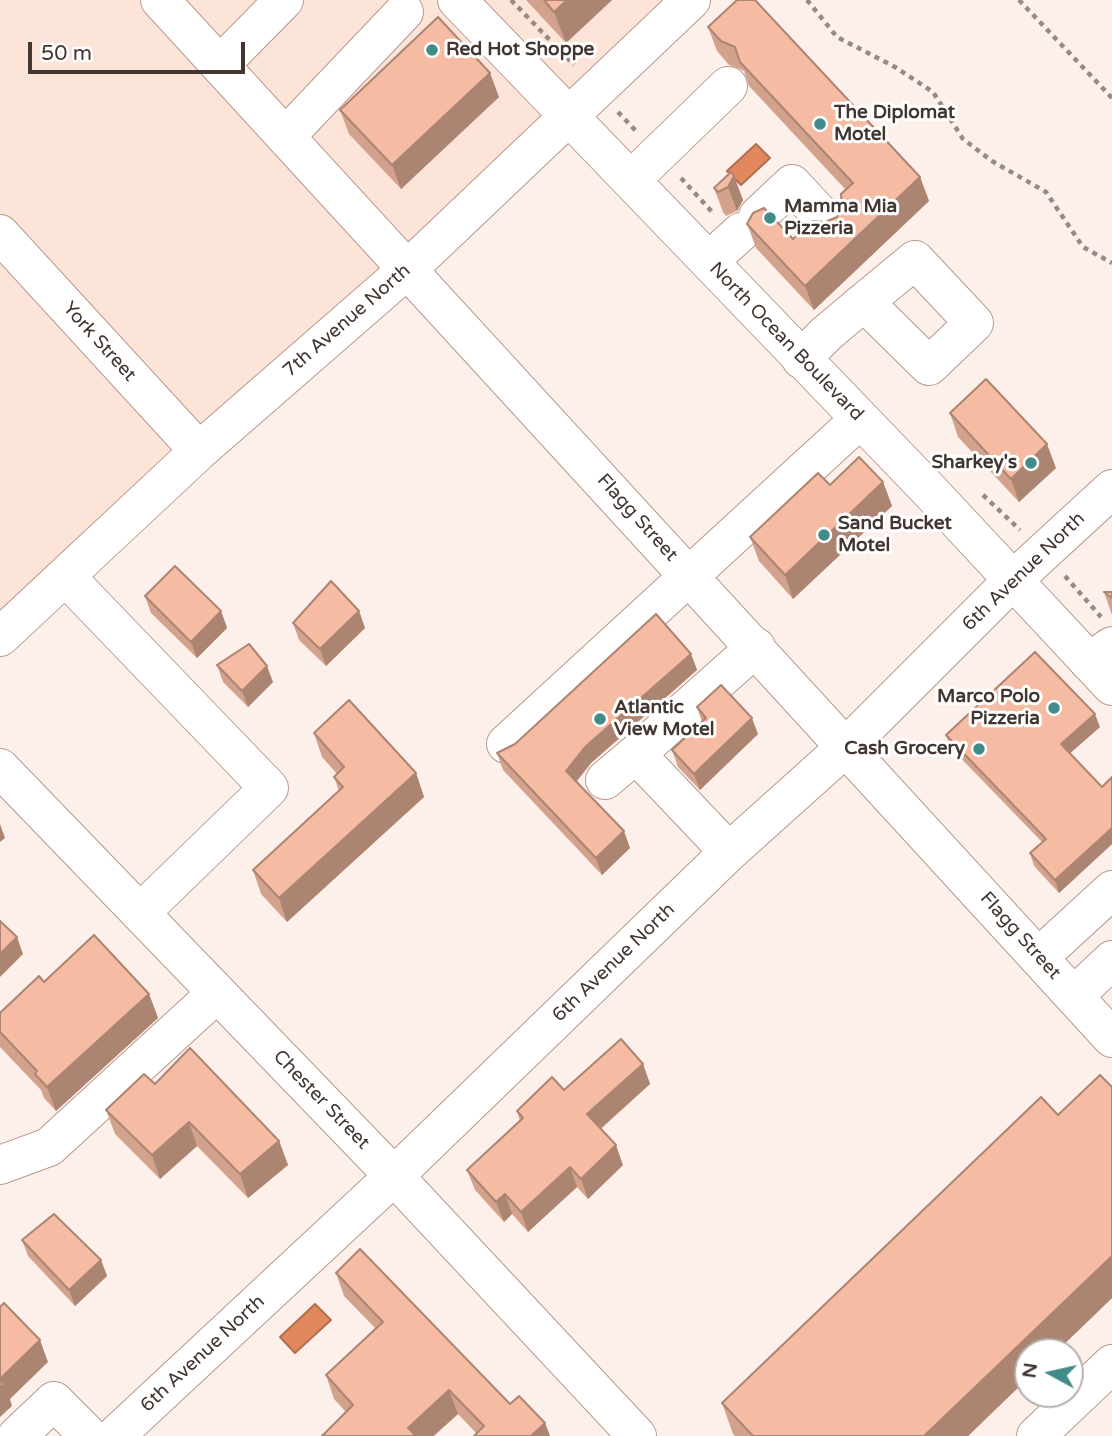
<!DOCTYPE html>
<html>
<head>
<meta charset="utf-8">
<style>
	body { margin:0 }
	#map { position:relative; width:1112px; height:1436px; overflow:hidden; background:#fdf0ea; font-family:"Varela Round",sans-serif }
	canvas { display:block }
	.north { position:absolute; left:1014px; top:1338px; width:70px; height:70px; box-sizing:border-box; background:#fff; border:2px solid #b4afac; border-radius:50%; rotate:278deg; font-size:19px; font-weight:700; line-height:28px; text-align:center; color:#433630 }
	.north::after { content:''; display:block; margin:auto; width:24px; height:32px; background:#438b88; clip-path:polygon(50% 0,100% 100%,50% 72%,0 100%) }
	.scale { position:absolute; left:28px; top:42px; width:217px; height:32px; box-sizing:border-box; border:4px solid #433630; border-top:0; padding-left:9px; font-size:21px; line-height:24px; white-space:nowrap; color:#433630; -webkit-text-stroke:5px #fff; paint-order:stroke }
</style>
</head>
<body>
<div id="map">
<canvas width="1112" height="1436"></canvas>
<div class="north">N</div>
<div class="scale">50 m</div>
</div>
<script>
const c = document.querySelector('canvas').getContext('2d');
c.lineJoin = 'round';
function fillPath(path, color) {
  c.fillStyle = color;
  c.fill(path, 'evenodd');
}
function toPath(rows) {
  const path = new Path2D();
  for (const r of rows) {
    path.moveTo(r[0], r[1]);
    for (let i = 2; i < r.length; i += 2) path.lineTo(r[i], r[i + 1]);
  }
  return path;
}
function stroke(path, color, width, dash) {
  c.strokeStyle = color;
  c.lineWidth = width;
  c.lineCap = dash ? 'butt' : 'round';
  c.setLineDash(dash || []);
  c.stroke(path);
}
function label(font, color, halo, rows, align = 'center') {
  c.font = font + ' "Varela Round",sans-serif';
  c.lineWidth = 6;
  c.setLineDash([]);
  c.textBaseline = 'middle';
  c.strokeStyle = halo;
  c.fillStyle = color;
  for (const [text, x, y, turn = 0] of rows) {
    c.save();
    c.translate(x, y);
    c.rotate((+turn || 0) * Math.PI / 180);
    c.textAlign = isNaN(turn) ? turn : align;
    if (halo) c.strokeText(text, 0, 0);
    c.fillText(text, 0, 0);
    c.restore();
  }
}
const built = toPath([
	[0,0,681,0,0,637]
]);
const water = toPath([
	[756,144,770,158,741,185,727,171,756,144],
	[315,1304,331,1320,295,1353,280,1337,315,1304]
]);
const path = toPath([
	[511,0,574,65],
	[807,0,837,37,895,67,933,92,963,139,992,161,1046,192,1083,247,1112,263],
	[1019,0,1112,98],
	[618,112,636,131],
	[681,178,713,213],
	[983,495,1020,530],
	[1065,576,1101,617]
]);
const minor = toPath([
	[160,0,1112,1038],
	[220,65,284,0],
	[286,136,404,12],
	[631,180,728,86],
	[758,216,792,184,830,225],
	[0,234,199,451],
	[709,261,741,232],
	[801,359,827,333,864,302,915,260,974,323,929,366,864,302],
	[65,576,269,788,140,913],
	[0,637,199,451,409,268,691,0],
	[1089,662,1112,646],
	[506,744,859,420],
	[0,768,394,1176,637,1436],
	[605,780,636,754],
	[729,852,636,754,756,647],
	[1039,957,1112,890],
	[1074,996,1112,960],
	[0,1165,49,1147,217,993],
	[17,1436,54,1401,89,1436],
	[115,1436,394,1176,729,852,847,746,1012,581,1112,489],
	[1036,1436,1112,1364]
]);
const major = toPath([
	[457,0,927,488,1112,686]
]);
const wall = toPath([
	[526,0,612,0,566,43],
	[708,27,920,177,929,201,814,310,756,248,747,224,793,239,837,217,842,207,846,190,749,86,744,71,729,65,717,51],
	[499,97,401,189,349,134,340,110],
	[734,176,743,200,737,211,726,216,723,212,714,188],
	[950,413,1056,468,1019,502,958,437],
	[883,482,892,506,793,599,759,561,750,537,830,485],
	[1104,592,1112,592,1112,615],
	[145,596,221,611,227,628,197,658,151,613],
	[359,611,365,628,326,666,299,640,293,623],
	[691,654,697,670,591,763,577,781,630,848,602,875,503,770,497,753],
	[217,665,273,682,248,707,223,682],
	[697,707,758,734,700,790,678,767,672,750,702,722],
	[1100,727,1069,753,1102,787,1112,777,1112,844,1059,893,1034,866,1030,853,1042,842,950,747,946,735],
	[314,733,416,773,424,797,287,922,261,894,253,870,339,791,334,777,337,774,322,757],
	[44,982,149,994,158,1018,56,1111,44,1098,41,1090,0,1047,0,1013],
	[643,1064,650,1084,601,1129,623,1165,588,1199,577,1187,528,1232,512,1214,504,1222,475,1190,467,1170,520,1121,517,1111,564,1090],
	[155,1084,279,1141,288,1165,248,1198,197,1146,160,1179,115,1134,106,1110],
	[1112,1087,1112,1298,1056,1352,1028,1352,1028,1378,968,1436,735,1436,733,1434,722,1403,1058,1115],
	[22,1240,101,1260,107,1276,75,1306,28,1256],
	[336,1273,510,1404,545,1423,550,1436,474,1436,476,1433,458,1414,434,1436,322,1436,346,1412,334,1399,326,1375,375,1328,344,1296]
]);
const shadedWall = toPath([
	[567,0,612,0,566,43,554,12],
	[490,73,499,97,401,189,392,165],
	[734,176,743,200,737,211,728,187],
	[920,177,929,201,814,310,805,286],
	[1047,444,1056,468,1019,502,1011,479],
	[883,482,892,506,793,599,785,575],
	[221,611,227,628,197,658,191,642],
	[359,611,365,628,326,666,320,649],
	[691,654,697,670,591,763,572,787,566,771,585,747],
	[267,666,273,682,248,707,242,691],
	[1095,714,1100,727,1066,757,1061,744],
	[752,718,758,734,700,790,694,774],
	[416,773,424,797,287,922,279,898],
	[0,824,5,838,0,842],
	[1112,828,1112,844,1059,893,1055,880],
	[624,831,630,848,602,875,596,858],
	[17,937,23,954,0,977,0,954],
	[149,994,158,1018,56,1111,47,1087],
	[643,1064,650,1084,594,1134,587,1114],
	[189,1122,197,1146,160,1179,152,1155],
	[279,1141,288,1165,248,1198,240,1174],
	[616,1145,623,1165,588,1199,581,1179],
	[570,1167,577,1187,528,1232,521,1212],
	[505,1194,512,1214,504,1222,496,1202],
	[1112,1256,1112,1298,1056,1352,1028,1352,1028,1378,968,1436,924,1436],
	[101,1260,107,1276,75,1306,69,1290],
	[40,1340,48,1362,10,1399,12,1406,0,1417,0,1379],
	[449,1390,458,1414,433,1436,411,1436,408,1428],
	[545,1423,550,1436,531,1436]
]);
const building = toPath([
	[544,0,567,0,554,12,544,0],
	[737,0,755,0,920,177,805,286,747,224,753,213,764,208,793,239,813,221,825,222,837,217,842,207,841,194,853,183,740,62,735,47,721,41,708,27,737,0],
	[438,17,490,73,392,165,340,110,438,17],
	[731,172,734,176,728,187,718,192,714,188,731,172],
	[986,379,1047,444,1011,479,950,413,986,379],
	[859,457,883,482,785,575,750,537,818,473,830,485,859,457],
	[175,566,221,611,191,642,145,596,175,566],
	[331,581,359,611,320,649,293,623,331,581],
	[1104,592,1112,592,1112,598,1104,592],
	[656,614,691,654,585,747,566,771,624,831,596,858,497,753,515,744,656,614],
	[249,644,267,666,242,691,217,665,249,644],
	[1035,652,1095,714,1061,744,1102,787,1112,777,1112,828,1055,880,1030,853,1046,839,946,735,1035,652],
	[721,685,752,718,694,774,672,750,706,718,697,707,721,685],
	[349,700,416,773,279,898,253,870,343,787,334,777,344,767,314,733,349,700],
	[0,921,17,937,0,954,0,921],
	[94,935,149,994,47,1087,35,1074,37,1071,0,1032,0,1013,39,976,44,982,94,935],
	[621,1039,643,1064,587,1114,616,1145,581,1179,570,1167,521,1212,505,1194,496,1202,467,1170,523,1118,517,1111,552,1077,564,1090,621,1039],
	[190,1048,279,1141,240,1174,189,1122,152,1155,106,1110,144,1074,155,1084,190,1048],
	[1100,1075,1112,1087,1112,1256,924,1436,753,1436,722,1403,1041,1097,1058,1115,1100,1075],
	[54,1214,101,1260,69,1290,22,1240,54,1214],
	[360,1249,510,1404,519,1396,545,1423,531,1436,474,1436,484,1426,449,1390,408,1428,416,1436,322,1436,353,1405,326,1375,383,1322,336,1273,360,1249],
	[4,1303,40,1340,0,1379,0,1307,4,1303],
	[0,1380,4,1384,0,1388,0,1380]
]);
const markers = [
	[432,50,7,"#438b88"],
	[820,124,7,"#438b88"],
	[770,218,7,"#438b88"],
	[1031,463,7,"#438b88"],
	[824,535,7,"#438b88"],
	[1054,708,7,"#438b88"],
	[600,719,7,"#438b88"],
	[979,749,7,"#438b88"]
];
const poiNames = [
	["Red Hot Shoppe",446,50],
	["The Diplomat",834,113],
	["Motel",834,135],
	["Mamma Mia",784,207],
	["Pizzeria",784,229],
	["Sharkey's",1017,463,"right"],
	["Sand Bucket",838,524],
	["Motel",838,546],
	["Marco Polo",1040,697,"right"],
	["Pizzeria",1040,719,"right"],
	["Atlantic",614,708],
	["View Motel",614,730],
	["Cash Grocery",965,749,"right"]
];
const streetNames = [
	["7th Avenue North",347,321,-41],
	["York Street",99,342,48],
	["North Ocean Boulevard",786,342,46],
	["Flagg Street",637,518,48],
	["6th Avenue North",1024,572,-44],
	["Flagg Street",1020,936,48],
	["6th Avenue North",614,963,-44],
	["Chester Street",321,1100,46],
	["6th Avenue North",203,1354,-43]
];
fillPath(built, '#fce4d9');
fillPath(water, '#e2885e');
stroke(water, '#b26f50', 2);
stroke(minor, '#b8998c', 40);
stroke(major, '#b8998c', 40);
stroke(path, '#978a84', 4.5, [5, 5]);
stroke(minor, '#fff', 38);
stroke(major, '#fff', 38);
fillPath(wall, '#d3a28c');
fillPath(shadedWall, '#ac8472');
fillPath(building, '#f5bca3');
stroke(building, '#ac8472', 2);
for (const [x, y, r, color] of markers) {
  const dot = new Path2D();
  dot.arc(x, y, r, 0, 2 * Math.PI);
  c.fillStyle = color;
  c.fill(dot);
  stroke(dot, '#fff', 2.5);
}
label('bold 19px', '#433630', '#fff', poiNames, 'left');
label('19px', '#433630', '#fff', streetNames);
</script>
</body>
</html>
